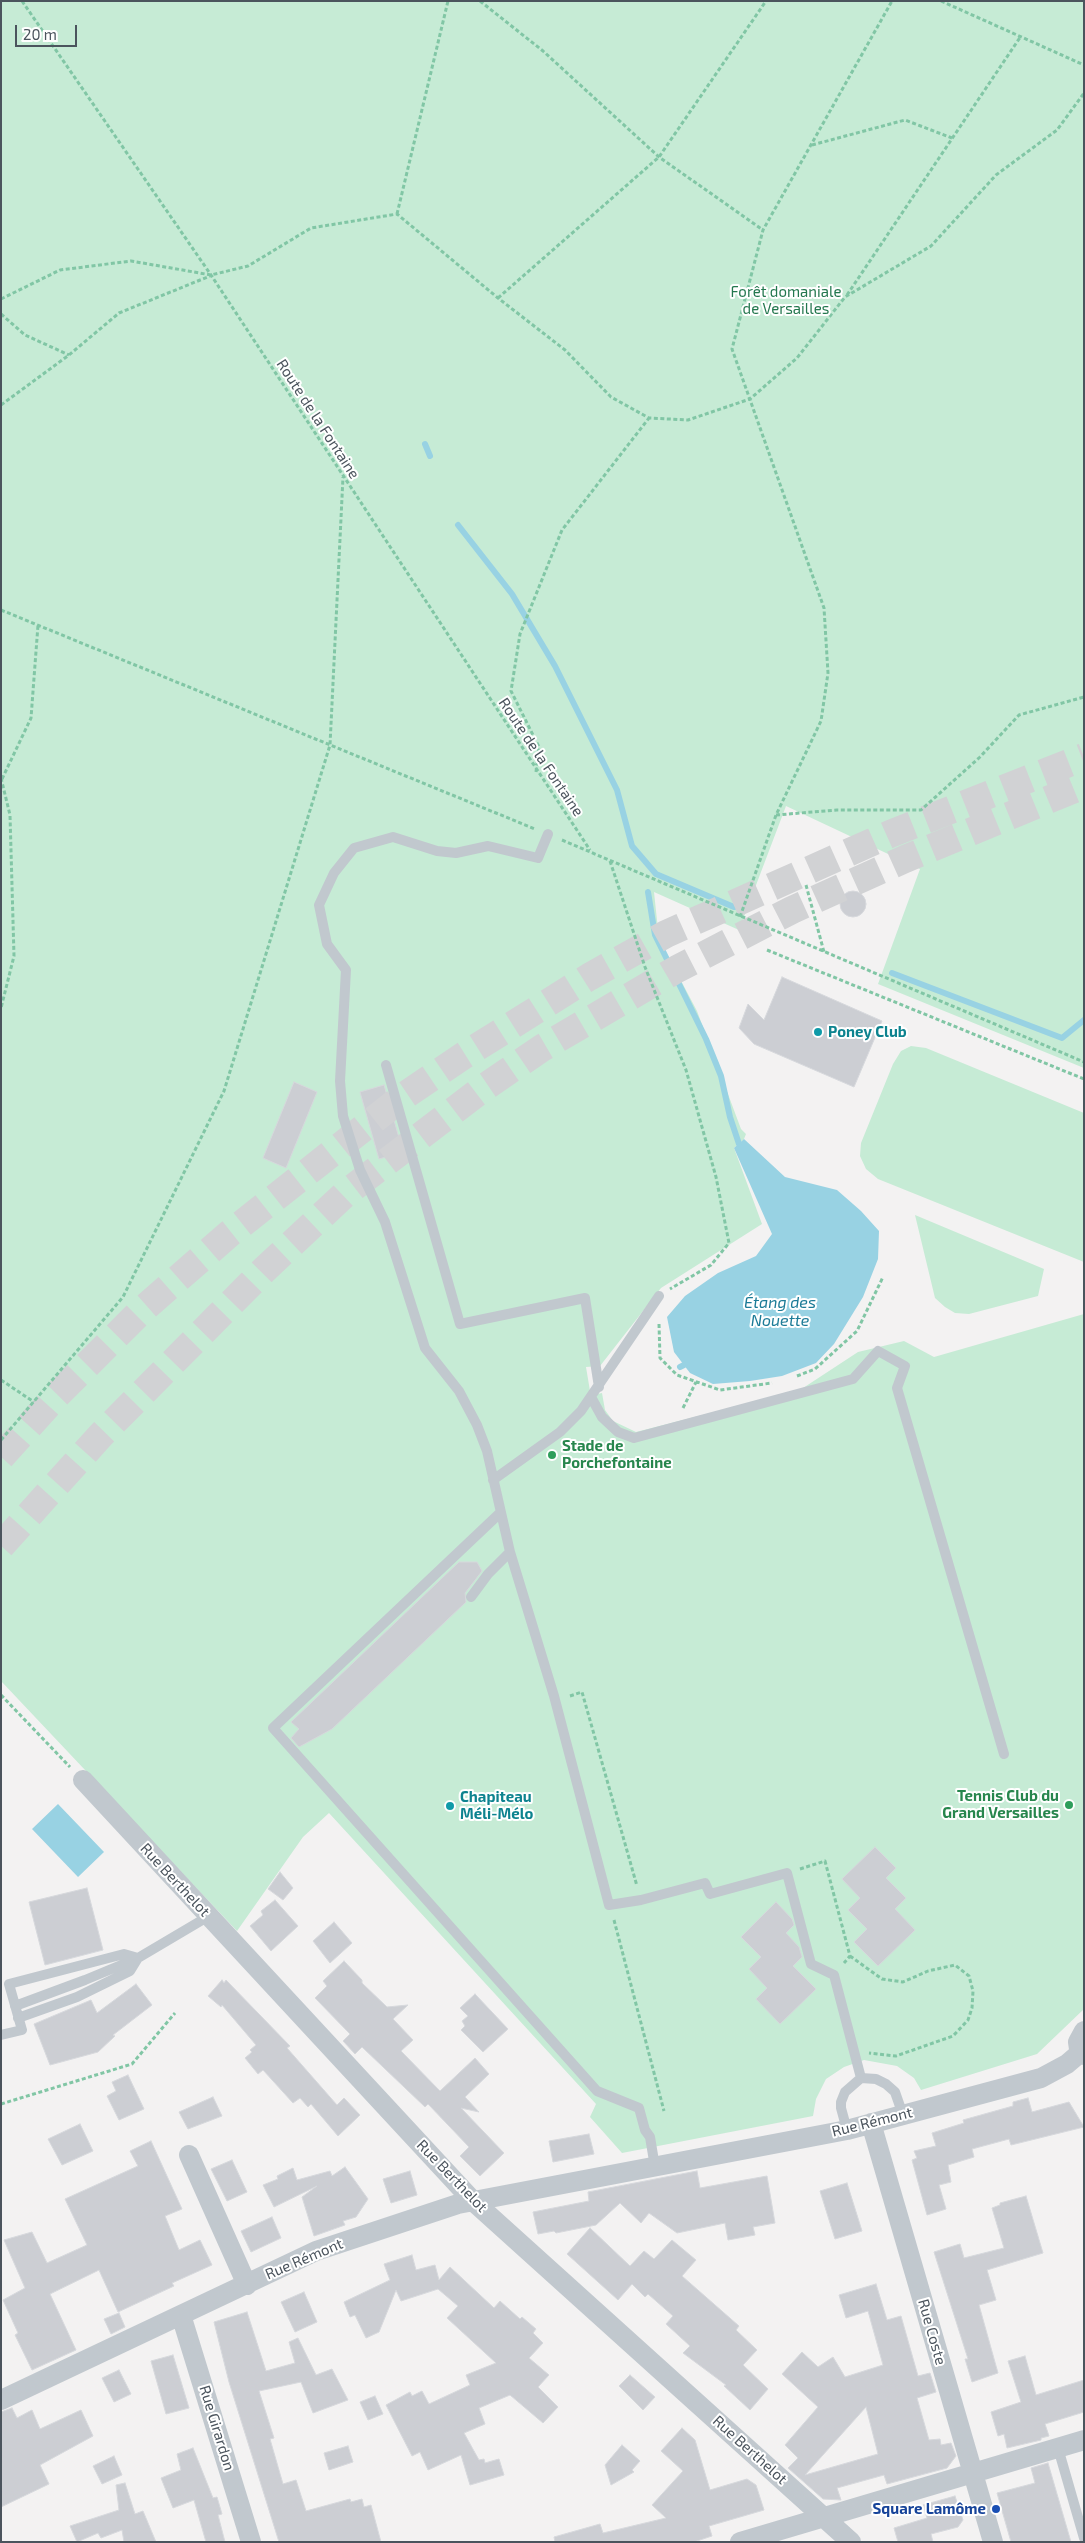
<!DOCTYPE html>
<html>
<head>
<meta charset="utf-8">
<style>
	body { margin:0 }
	#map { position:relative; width:1085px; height:2543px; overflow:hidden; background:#f3f2f2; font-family:"Exo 2",sans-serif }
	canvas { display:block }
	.frame { position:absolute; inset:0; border:2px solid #4b545d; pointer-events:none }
	.scale { position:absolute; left:15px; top:25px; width:62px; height:22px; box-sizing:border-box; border:2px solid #4b545d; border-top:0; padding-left:6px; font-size:15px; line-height:18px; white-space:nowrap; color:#4b545d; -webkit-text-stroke:4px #fff; paint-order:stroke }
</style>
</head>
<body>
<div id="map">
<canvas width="1085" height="2543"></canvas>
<div class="frame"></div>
<div class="scale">20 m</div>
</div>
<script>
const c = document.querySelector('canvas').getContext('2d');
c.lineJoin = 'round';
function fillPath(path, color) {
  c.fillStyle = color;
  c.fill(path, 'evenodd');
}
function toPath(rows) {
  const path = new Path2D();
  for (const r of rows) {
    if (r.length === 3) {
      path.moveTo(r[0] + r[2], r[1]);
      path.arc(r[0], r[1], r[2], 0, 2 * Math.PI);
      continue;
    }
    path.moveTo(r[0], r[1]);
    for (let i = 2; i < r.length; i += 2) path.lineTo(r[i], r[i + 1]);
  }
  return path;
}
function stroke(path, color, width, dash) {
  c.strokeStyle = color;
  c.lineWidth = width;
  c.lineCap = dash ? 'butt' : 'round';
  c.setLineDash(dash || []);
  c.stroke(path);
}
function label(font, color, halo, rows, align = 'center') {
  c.font = font + ' "Exo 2",sans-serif';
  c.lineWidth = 4;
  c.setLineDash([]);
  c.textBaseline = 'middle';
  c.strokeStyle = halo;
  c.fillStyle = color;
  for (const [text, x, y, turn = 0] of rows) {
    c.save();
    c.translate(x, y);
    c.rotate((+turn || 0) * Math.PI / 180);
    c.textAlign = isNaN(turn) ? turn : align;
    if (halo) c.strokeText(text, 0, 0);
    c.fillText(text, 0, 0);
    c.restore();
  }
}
const green = toPath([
	[1,1,1084,1,1084,1068,878,984,920,869,786,806,739,930,654,892,659,939,697,1011,741,1129,746,1134,744,1139,734,1148,762,1224,661,1288,600,1366,586,1367,590,1391,588,1396,602,1393,605,1410,613,1421,636,1432,800,1390,858,1352,904,1341,934,1357,1084,1314,1084,2009,1037,2054,921,2090,914,2078,897,2066,864,2060,844,2067,826,2079,816,2099,813,2116,622,2153,590,2117,596,2104,329,1813,303,1837,237,1931,1,1681],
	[911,1046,926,1048,1084,1113,1084,1262,878,1179,866,1169,860,1156,861,1143,893,1064,901,1051],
	[915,1215,1044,1269,1038,1296,969,1314,955,1313,945,1307,935,1298]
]);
const water = toPath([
	[744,1139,785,1177,837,1190,861,1211,879,1231,878,1259,863,1297,834,1344,816,1363,782,1376,750,1381,713,1384,690,1373,674,1352,667,1317,685,1296,718,1273,756,1256,772,1234,734,1148],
	[58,1804,104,1852,78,1877,32,1829]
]);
const stream = toPath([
	[425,444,430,456],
	[458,525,512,594,555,666,617,790,632,846,656,874,734,907],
	[648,892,655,935,706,1039,721,1076,730,1117,739,1144],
	[892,973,1062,1038,1084,1020],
	[680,1367,684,1365]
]);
const building = toPath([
	[853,904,13],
	[782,977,882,1021,854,1087,754,1044,739,1028,748,1004,764,1020,782,977],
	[294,1082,317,1092,286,1168,263,1158,294,1082],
	[384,1085,403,1152,379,1159,360,1092,384,1085],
	[459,1562,477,1562,482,1571,465,1593,466,1602,332,1729,299,1747,291,1738,299,1729,291,1722,459,1562],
	[875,1847,896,1868,886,1878,906,1898,895,1909,915,1930,878,1966,854,1942,867,1929,848,1910,860,1898,842,1879,875,1847],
	[280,1872,293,1888,283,1900,268,1889,280,1872],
	[87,1888,103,1950,45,1965,29,1902,87,1888],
	[275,1900,298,1926,271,1951,250,1926,263,1915,261,1911,275,1900],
	[776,1902,792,1919,794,1925,786,1933,799,1947,802,1957,793,1966,816,1989,780,2024,756,1999,767,1988,749,1969,761,1957,741,1937,776,1902],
	[334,1922,352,1943,330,1963,313,1941,334,1922],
	[344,1961,362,1980,362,1983,387,2007,408,2005,393,2019,413,2040,401,2051,440,2091,475,2058,489,2074,465,2097,479,2112,461,2108,504,2153,480,2176,460,2156,469,2147,428,2104,425,2107,362,2047,355,2054,343,2041,350,2034,315,1998,327,1986,323,1981,344,1961],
	[222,1980,224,1983,226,1980,290,2046,287,2048,337,2105,344,2098,360,2115,338,2136,311,2104,308,2107,300,2098,293,2103,263,2070,258,2074,245,2058,252,2052,250,2050,256,2045,222,2005,221,2007,208,1996,222,1980],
	[136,1984,152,2005,113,2035,115,2036,98,2052,50,2065,34,2024,91,2000,97,2013,136,1984],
	[475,1994,508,2029,483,2052,461,2030,465,2026,462,2021,468,2016,460,2008,475,1994],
	[128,2075,144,2109,119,2120,107,2096,116,2091,112,2082,128,2075],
	[213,2097,222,2116,188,2129,179,2112,213,2097],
	[1028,2098,1032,2112,1069,2102,1084,2127,1011,2145,1009,2139,972,2149,974,2157,948,2165,951,2182,939,2185,946,2209,927,2215,912,2160,917,2158,914,2151,936,2146,932,2133,964,2123,963,2120,1013,2106,1013,2102,1028,2098],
	[80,2124,93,2151,62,2165,48,2139,80,2124],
	[589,2134,594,2154,553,2162,549,2141,589,2134],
	[151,2141,182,2209,165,2216,179,2250,200,2240,212,2265,172,2283,174,2286,118,2312,99,2270,50,2294,76,2350,32,2370,15,2335,18,2333,3,2300,25,2288,4,2240,32,2232,47,2263,87,2245,65,2199,138,2166,130,2151,151,2141],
	[232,2160,247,2192,227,2201,211,2169,232,2160],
	[345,2167,368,2199,356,2217,343,2221,345,2225,314,2236,302,2197,317,2186,274,2207,263,2185,278,2179,277,2176,293,2168,297,2180,330,2171,332,2176,345,2167],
	[410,2171,417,2195,391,2203,383,2179,410,2171],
	[697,2171,700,2188,767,2176,775,2223,753,2227,755,2235,728,2240,725,2223,677,2233,649,2213,641,2223,620,2203,596,2225,556,2233,554,2231,538,2234,533,2212,589,2201,588,2192,697,2171],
	[847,2183,862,2231,835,2239,820,2191,847,2183],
	[1026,2196,1043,2253,987,2270,996,2300,979,2305,998,2373,972,2382,965,2359,968,2359,934,2252,960,2244,964,2258,1004,2248,992,2208,1000,2205,1000,2203,1026,2196],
	[272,2217,281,2238,251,2252,241,2231,272,2217],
	[590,2228,630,2266,644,2251,654,2259,672,2240,696,2260,682,2276,739,2326,736,2330,757,2350,743,2365,768,2389,750,2410,724,2386,726,2385,683,2353,690,2346,666,2324,673,2316,648,2294,645,2297,632,2284,618,2300,567,2254,590,2228],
	[412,2255,416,2270,435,2265,439,2280,450,2267,494,2308,500,2301,520,2319,522,2317,536,2329,533,2333,543,2343,529,2358,549,2375,538,2387,558,2407,543,2423,510,2395,479,2408,485,2424,464,2433,479,2460,484,2459,485,2463,499,2459,504,2475,470,2485,461,2455,428,2470,420,2452,412,2456,386,2405,410,2392,412,2396,422,2391,429,2404,470,2385,466,2375,496,2363,447,2318,458,2306,438,2289,401,2301,396,2290,379,2332,366,2338,355,2315,350,2317,344,2302,390,2280,384,2264,412,2255],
	[876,2284,887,2320,901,2316,918,2376,930,2373,936,2392,917,2398,929,2440,940,2439,941,2445,951,2443,956,2456,947,2468,887,2484,884,2475,837,2488,841,2500,823,2499,788,2468,798,2458,785,2445,818,2407,782,2374,802,2352,818,2367,833,2357,845,2377,883,2365,868,2311,846,2318,839,2295,876,2284],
	[866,2407,878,2454,805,2475,866,2407],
	[304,2292,317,2322,295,2332,281,2302,304,2292],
	[247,2312,266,2371,295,2363,289,2342,298,2338,316,2375,332,2369,348,2400,313,2413,301,2382,259,2391,274,2438,270,2439,283,2484,296,2480,306,2511,350,2499,351,2502,362,2499,364,2507,371,2505,381,2542,279,2542,229,2382,214,2322,247,2312],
	[119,2313,125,2327,111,2334,104,2319,119,2313],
	[173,2355,189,2408,166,2414,151,2361,173,2355],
	[1025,2356,1036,2395,1084,2380,1084,2412,1045,2424,1049,2436,1041,2438,1041,2440,1007,2448,1004,2434,998,2436,991,2412,1021,2402,1008,2361,1025,2356],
	[119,2370,131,2394,114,2402,102,2378,119,2370],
	[630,2375,655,2397,643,2410,619,2386,630,2375],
	[375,2396,383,2414,368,2420,360,2402,375,2396],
	[12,2408,17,2418,32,2410,40,2429,81,2410,93,2436,40,2465,49,2484,1,2507,1,2412,12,2408],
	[682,2428,695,2440,710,2490,747,2479,756,2485,764,2510,709,2526,712,2536,694,2542,555,2542,554,2537,600,2524,603,2533,666,2518,652,2505,683,2471,661,2451,682,2428],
	[622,2445,640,2461,632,2470,634,2472,611,2485,605,2465,622,2445],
	[348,2446,353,2462,329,2470,324,2453,348,2446],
	[193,2448,213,2498,217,2497,222,2514,218,2515,225,2542,206,2542,194,2500,173,2508,161,2478,181,2470,177,2454,193,2448],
	[114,2456,122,2475,102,2484,93,2466,114,2456],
	[1048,2463,1071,2542,1011,2542,997,2493,1035,2483,1031,2468,1048,2463],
	[125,2483,135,2514,143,2511,156,2542,124,2542,122,2530,101,2538,98,2533,77,2542,70,2526,119,2510,116,2485,125,2483],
	[955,2496,963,2520,958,2527,931,2534,933,2542,898,2542,894,2528,927,2518,923,2505,955,2496]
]);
const motorwayTunnel = toPath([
	[1,1457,56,1396,141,1311,229,1234,404,1096,463,1056,589,977,666,934,890,834,1084,757],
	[1,1546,101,1435,264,1270,346,1193,482,1089,542,1048,677,969,792,910,905,859,1084,785]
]);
const path = toPath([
	[22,1,211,275,590,850],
	[480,1,543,51,659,157,763,230],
	[941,1,1084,65],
	[812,145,905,120,952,138],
	[397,214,448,1],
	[847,295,1021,36],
	[498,298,659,157,766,1],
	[1,299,60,270,131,261,211,275,248,266,311,228,397,214,498,298,565,350,611,397,649,418,688,420,750,399,797,358,845,297,931,246,996,175,1057,130,1084,93],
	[1,314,25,335,69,355],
	[1,405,69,355,119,313,210,276],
	[1,610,535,829],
	[536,772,539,747,511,691,520,634,562,530,649,418],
	[1,778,10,815,14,956,1,1008],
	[2,779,31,718,38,625],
	[776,815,837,810,921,810,980,757,1019,715,1084,697],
	[562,840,1084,1062],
	[610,861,645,967,686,1070,716,1177,729,1243,711,1265,670,1289],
	[806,885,824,952],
	[740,917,776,815,821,721,828,673,824,608,732,349,763,230,892,1],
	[767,950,1084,1079],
	[659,1324,660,1358,677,1375,720,1390,772,1383],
	[797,1376,815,1369,857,1331,883,1277],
	[1,1380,34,1402],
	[683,1408,696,1382],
	[1,1440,123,1297,224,1091,330,745,343,477],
	[1,1695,70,1767],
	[570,1696,582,1692,637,1886],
	[800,1869,825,1861,850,1956,844,1963],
	[614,1920,664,2111],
	[850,1956,882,1979,903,1982,928,1971,955,1965,969,1976,973,1991,972,2008,968,2020,953,2036,896,2056,869,2053],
	[1,2104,132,2064,175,2013]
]);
const service = toPath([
	[386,1065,460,1324,585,1298,599,1387],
	[591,1397,602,1417,618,1432,634,1438,853,1379,878,1351,905,1366,897,1388,1004,1754],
	[493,1480,560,1432,581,1411,659,1296],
	[500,1513,273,1728,597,2091,639,2108,645,2130,650,2137,655,2167],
	[510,1552,487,1451,477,1425,459,1391,425,1348,385,1222,360,1170,343,1116,340,1081,346,970,327,944,319,905,334,873,354,848,393,837,437,851,456,853,488,846,538,858,548,834],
	[471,1597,488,1574,510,1552,554,1696,609,1905,641,1900,705,1883,710,1894,787,1873,811,1964,834,1975,861,2078],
	[15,2006,85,1980,138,1958],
	[18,2018,77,1997,130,1971,138,1958,209,1916],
	[1,2035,22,2030,9,1984,124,1954,138,1958],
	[847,2130,841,2108,841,2102,845,2092,861,2078,876,2079,886,2084,895,2092,903,2115],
	[1058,2448,1084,2538]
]);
const minor = toPath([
	[83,1780,473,2201,851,2542],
	[1084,2031,1078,2042,1079,2049,1084,2055],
	[871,2123,993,2542],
	[189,2155,247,2285],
	[181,2315,251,2542],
	[1,2400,316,2251,458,2204,847,2130,1041,2078,1067,2064,1081,2052],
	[740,2542,1084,2440]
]);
const markers = [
	[818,1032,5,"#0f9aa8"],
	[552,1455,5,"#2e9e5b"],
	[1069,1805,5,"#2e9e5b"],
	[450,1806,5,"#0f9aa8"],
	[996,2509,5,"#1a4fb4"]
];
const parkNames = [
	["Forêt domaniale",786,292],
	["de Versailles",786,309]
];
const streetNames = [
	["Route de la Fontaine",318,419,57],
	["Route de la Fontaine",541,757,56],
	["Rue Berthelot",175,1880,47],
	["Rue Rémont",872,2122,-14],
	["Rue Berthelot",452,2176,46],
	["Rue Rémont",304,2259,-23],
	["Rue Coste",932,2332,74],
	["Rue Girardon",217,2428,73],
	["Rue Berthelot",750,2450,42]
];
const cultureNames = [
	["Poney Club",828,1032],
	["Chapiteau",460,1797],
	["Méli-Mélo",460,1814]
];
const leisureNames = [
	["Stade de",562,1446],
	["Porchefontaine",562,1463],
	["Tennis Club du",1059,1796,"right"],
	["Grand Versailles",1059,1813,"right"]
];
const transitNames = [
	["Square Lamôme",986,2509]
];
const waterNames = [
	["Étang des",780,1303],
	["Nouette",780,1321]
];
fillPath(green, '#c6ebd5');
fillPath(water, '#98d2e3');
stroke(stream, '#98d2e3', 6);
fillPath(building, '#ccced3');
stroke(building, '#d6d8dc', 1);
stroke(motorwayTunnel, '#d1d2d4', 28, [28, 14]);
stroke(path, '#81c6a5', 3, [4, 2.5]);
stroke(service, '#c1c8ce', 10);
stroke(minor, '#c1c8ce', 20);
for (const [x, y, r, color] of markers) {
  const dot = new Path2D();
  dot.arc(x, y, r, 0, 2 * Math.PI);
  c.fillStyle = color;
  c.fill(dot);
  stroke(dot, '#fff', 2);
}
label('15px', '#23774e', '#fff', parkNames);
label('15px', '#4b545d', '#fff', streetNames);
label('bold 15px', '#0d838f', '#fff', cultureNames, 'left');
label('bold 15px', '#27864d', '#fff', leisureNames, 'left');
label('bold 15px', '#164399', '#fff', transitNames, 'right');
label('italic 16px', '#1c7b97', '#fff', waterNames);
</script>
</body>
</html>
